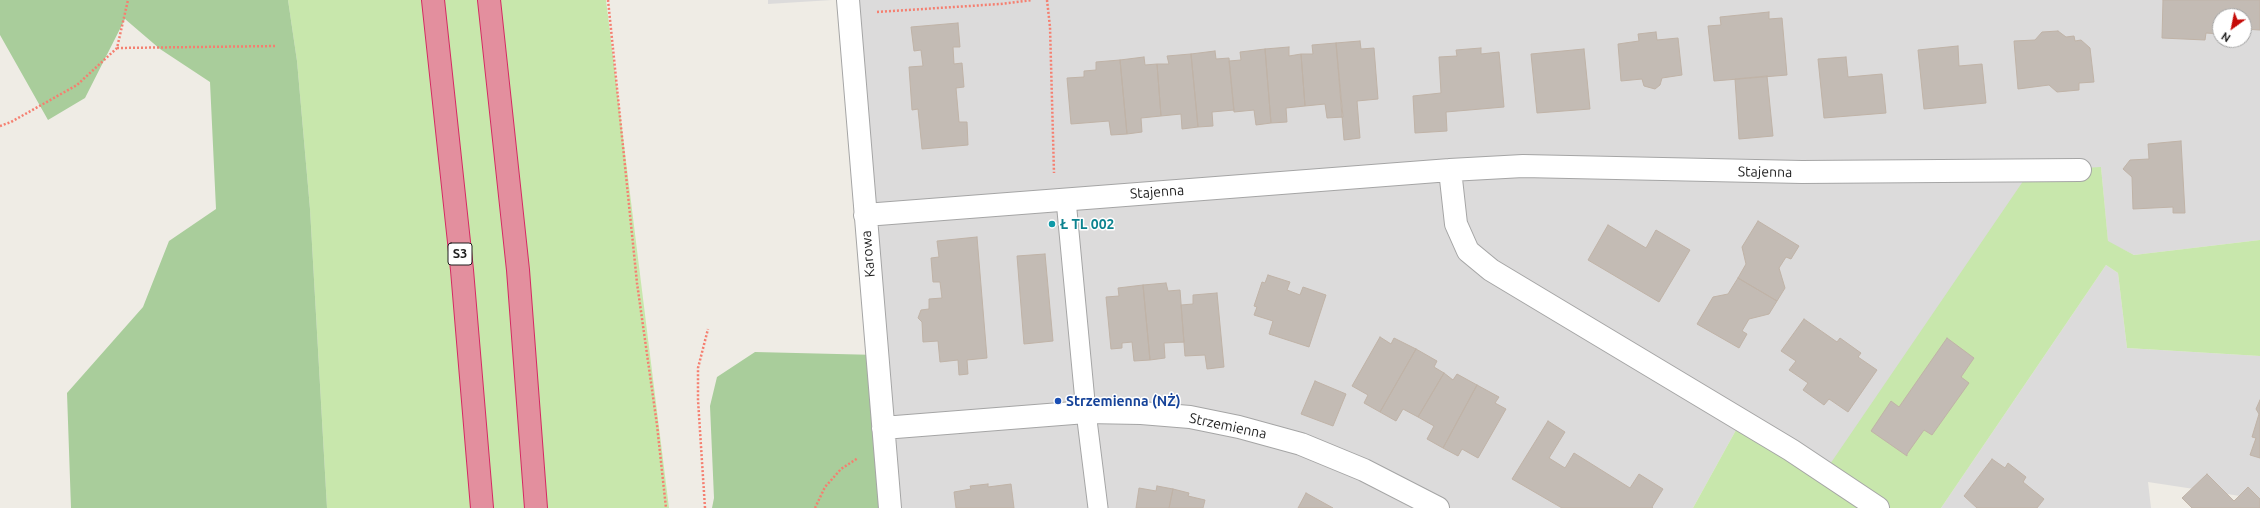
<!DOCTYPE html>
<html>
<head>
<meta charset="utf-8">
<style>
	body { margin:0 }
	#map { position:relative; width:2260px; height:508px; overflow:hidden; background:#efece5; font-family:Ubuntu,sans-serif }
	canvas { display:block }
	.north { position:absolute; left:2212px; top:8px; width:40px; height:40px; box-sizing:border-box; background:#fff; border:1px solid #a5a5a5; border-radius:50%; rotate:213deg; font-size:11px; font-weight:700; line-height:16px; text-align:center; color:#1e1e1e }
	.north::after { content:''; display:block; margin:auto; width:14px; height:18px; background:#c50a07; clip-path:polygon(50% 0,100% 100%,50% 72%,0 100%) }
</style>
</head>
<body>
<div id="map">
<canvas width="2260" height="508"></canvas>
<div class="north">N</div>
</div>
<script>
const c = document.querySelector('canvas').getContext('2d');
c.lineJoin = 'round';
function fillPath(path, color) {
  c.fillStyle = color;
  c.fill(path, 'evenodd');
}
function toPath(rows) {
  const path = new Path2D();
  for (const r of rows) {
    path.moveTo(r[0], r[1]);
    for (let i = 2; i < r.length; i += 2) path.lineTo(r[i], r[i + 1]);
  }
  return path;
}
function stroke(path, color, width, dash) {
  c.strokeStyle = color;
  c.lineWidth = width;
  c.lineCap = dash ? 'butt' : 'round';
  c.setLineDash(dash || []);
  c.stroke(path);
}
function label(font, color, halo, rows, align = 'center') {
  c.font = font + ' Ubuntu,sans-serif';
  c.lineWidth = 3;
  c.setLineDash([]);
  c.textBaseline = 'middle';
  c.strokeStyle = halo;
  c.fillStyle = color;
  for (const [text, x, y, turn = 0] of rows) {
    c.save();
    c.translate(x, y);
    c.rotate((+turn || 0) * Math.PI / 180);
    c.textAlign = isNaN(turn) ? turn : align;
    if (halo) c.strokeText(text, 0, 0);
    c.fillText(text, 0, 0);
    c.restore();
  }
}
const residential = toPath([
	[768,0,832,0,768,4],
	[843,0,2260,0,2260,240,2134,255,2108,242,2101,167,1826,470,1741,421,1693,508,899,508],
	[2220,16,2244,16,2244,40,2220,40],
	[2106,265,2118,273,2127,348,2260,356,2260,499,2148,482,2151,508,1941,508]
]);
const grass = toPath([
	[288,0,606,0,669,508,327,508,310,209,297,61],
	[2101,167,2108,241,2134,255,2260,240,2260,356,2127,348,2118,273,2106,265,1941,508,1693,508,1741,421,1826,470,2030,171]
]);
const forest = toPath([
	[0,0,288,0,297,61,310,209,327,508,71,508,67,393,143,307,169,241,216,209,210,82,160,49,125,19,85,98,48,120,0,35],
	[755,352,878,355,899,508,712,508,714,498,710,406,717,377]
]);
const building = toPath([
	[2163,0,2260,0,2260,30,2244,29,2244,16,2220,16,2220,34,2206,33,2205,40,2162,38,2163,0],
	[1769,12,1769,19,1782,18,1787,75,1714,81,1708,26,1721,25,1720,17,1769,12],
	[958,23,960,47,953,47,954,64,962,63,964,87,956,88,959,122,967,122,968,145,922,149,918,109,912,110,909,67,923,66,921,50,914,51,911,27,958,23],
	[2058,31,2066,37,2074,36,2075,41,2081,40,2090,48,2094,82,2079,83,2079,90,2057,92,2049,85,2018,89,2014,41,2035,40,2042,32,2058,31],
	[1656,32,1657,40,1678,38,1682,75,1662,78,1660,85,1655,89,1644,86,1642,79,1621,81,1618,44,1639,41,1638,34,1656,32],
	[1360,41,1361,49,1374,48,1378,99,1357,101,1360,138,1344,140,1336,43,1360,41],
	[1336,43,1343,117,1327,118,1325,104,1305,106,1301,54,1313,54,1312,45,1336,43],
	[1958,46,1959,66,1982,64,1986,103,1924,109,1918,50,1958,46],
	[1289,47,1289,56,1301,54,1305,106,1286,108,1287,122,1271,123,1265,49,1289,47],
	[1481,48,1481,54,1499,52,1504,107,1446,112,1447,131,1415,133,1413,96,1441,93,1439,57,1457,56,1456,50,1481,48],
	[1265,49,1271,123,1256,125,1254,110,1234,112,1229,61,1241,60,1240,52,1265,49],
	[1584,49,1590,109,1537,113,1531,54,1584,49],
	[1215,51,1216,59,1229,58,1234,110,1212,112,1213,126,1198,127,1191,54,1215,51],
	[1191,54,1198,127,1182,129,1181,114,1161,116,1157,64,1169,64,1167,56,1191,54],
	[1144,57,1145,65,1157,64,1161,116,1141,118,1142,132,1127,134,1120,60,1144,57],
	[1846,57,1848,77,1882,74,1886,113,1824,118,1818,59,1846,57],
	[1120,60,1127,134,1111,135,1109,121,1071,124,1067,78,1084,77,1084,71,1096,70,1096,62,1120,60],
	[1767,76,1773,136,1739,139,1735,79,1767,76],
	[2181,141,2185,213,2173,213,2173,207,2133,209,2132,177,2123,169,2130,160,2149,159,2148,144,2181,141],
	[1758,221,1799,246,1791,259,1786,257,1779,268,1785,288,1777,301,1738,278,1746,264,1742,247,1758,221],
	[1608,225,1646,248,1656,230,1690,250,1659,302,1588,260,1608,225],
	[977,237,987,358,967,360,968,374,959,375,958,360,940,362,938,341,923,342,922,322,918,318,921,310,929,309,929,299,942,298,940,282,933,282,931,258,939,257,937,241,977,237],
	[1045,254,1053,341,1024,344,1017,256,1045,254],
	[1268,275,1290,282,1287,290,1300,295,1303,287,1326,295,1309,347,1269,334,1273,321,1254,315,1257,307,1254,306,1262,282,1265,283,1268,275],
	[1738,278,1777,301,1769,314,1749,319,1742,331,1747,334,1739,348,1697,324,1713,297,1728,294,1738,278],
	[1166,283,1168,291,1180,290,1184,342,1164,343,1165,358,1150,360,1143,285,1166,283],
	[1143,285,1150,360,1134,361,1132,342,1122,343,1122,348,1111,349,1106,297,1119,296,1118,288,1143,285],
	[1217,293,1224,367,1207,369,1205,355,1185,356,1181,305,1193,304,1193,295,1217,293],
	[1804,319,1837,342,1840,338,1861,353,1858,357,1877,370,1848,412,1829,399,1824,405,1803,390,1808,383,1789,370,1796,361,1781,351,1804,319],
	[1380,337,1391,344,1394,338,1416,349,1380,412,1364,403,1368,395,1352,386,1380,337],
	[1947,338,1974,358,1961,377,1969,383,1932,435,1924,430,1907,454,1907,456,1871,431,1891,401,1899,407,1947,338],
	[1416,349,1437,361,1434,367,1444,373,1418,417,1403,409,1396,421,1380,412,1416,349],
	[1444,373,1453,380,1457,374,1477,385,1443,448,1427,439,1434,426,1418,417,1444,373],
	[1315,381,1346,394,1333,426,1301,414,1315,381],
	[1477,385,1499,397,1495,403,1506,409,1478,458,1462,449,1458,456,1443,448,1477,385],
	[2260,400,2260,458,2250,455,2256,438,2252,437,2259,414,2256,409,2260,400],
	[1548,421,1565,432,1549,458,1565,468,1574,453,1630,488,1639,474,1663,489,1652,507,1653,508,1562,508,1512,479,1548,421],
	[1992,459,2005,468,2008,463,2026,477,2023,482,2044,499,2037,508,1977,508,1964,496,1992,459],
	[2207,474,2234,501,2248,487,2260,499,2260,508,2192,508,2182,498,2207,474],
	[988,484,988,487,1011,484,1014,508,956,508,954,492,971,489,970,486,988,484],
	[1157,486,1173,489,1169,508,1136,508,1139,488,1156,491,1157,486],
	[1173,489,1189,493,1188,496,1205,500,1203,508,1169,508,1173,489],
	[1306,493,1333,508,1298,508,1306,493]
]);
const path = toPath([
	[608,0,637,283,657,425,666,508],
	[1047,0,1050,27,1054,173],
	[877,12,1000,4,1032,0],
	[117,48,277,46],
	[0,126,11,122,77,85,117,48,128,0],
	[705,508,698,400,698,368,708,329],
	[815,508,825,487,841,469,858,458]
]);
const service = toPath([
	[1066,200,1086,412,1098,508]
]);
const minor = toPath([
	[848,0,890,508],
	[1450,170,1456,224,1468,251,1491,270,1791,450,1878,508],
	[865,215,1450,170,1523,166,1802,172,2080,170],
	[883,428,1086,412,1141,413,1190,417,1239,427,1301,444,1364,470,1438,508]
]);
const motorway = toPath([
	[433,0,462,270,482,508],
	[489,0,518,270,536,508]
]);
const markers = [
	[1052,224,4,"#0f9aa8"],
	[1058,401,4,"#1a4fb4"]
];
const shields = [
	[460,254,24]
];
const shieldNames = [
	["S3",460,254]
];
const streetNames = [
	["Stajenna",1765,172,1],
	["Stajenna",1157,192,-4],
	["Karowa",868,254,-95],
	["Strzemienna",1228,426,12]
];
const cultureNames = [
	["Ł TL 002",1060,224]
];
const transitNames = [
	["Strzemienna (NŻ)",1066,401]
];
fillPath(residential, '#dcdbdb');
fillPath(grass, '#c8e7ac');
fillPath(forest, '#a9cd9b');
fillPath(building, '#c3bbb4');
stroke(building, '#c0b3a7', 1);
stroke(service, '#a5a5a5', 21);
stroke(minor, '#a5a5a5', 24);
stroke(motorway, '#d42a62', 24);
stroke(path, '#f57f70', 2.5, [2, 2]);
stroke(service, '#fff', 19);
stroke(minor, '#fff', 22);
stroke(motorway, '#e38f9e', 22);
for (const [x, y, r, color] of markers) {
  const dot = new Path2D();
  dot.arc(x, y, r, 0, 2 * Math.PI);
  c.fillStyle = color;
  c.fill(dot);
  stroke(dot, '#fff', 1.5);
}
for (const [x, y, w] of shields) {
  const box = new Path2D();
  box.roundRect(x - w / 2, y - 11, w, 22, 3);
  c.fillStyle = '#fff';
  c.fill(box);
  stroke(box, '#1e1e1e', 1);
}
label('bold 13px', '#1e1e1e', null, shieldNames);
label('14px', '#1e1e1e', '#fff', streetNames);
label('bold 14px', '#0d838f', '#fff', cultureNames, 'left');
label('bold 14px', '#164399', '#fff', transitNames, 'left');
</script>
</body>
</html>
